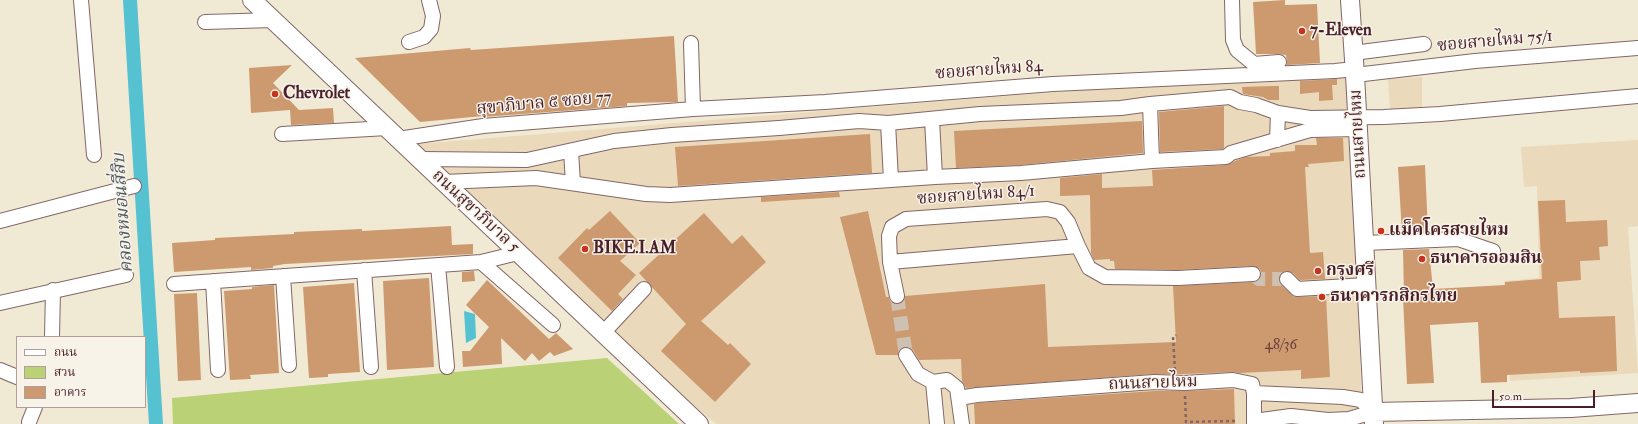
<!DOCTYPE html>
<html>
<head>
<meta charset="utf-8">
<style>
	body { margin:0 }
	#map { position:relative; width:1638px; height:424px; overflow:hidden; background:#f0ead4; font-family:"IM FELL Double Pica","Noto Serif Thai",serif }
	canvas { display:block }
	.legend { position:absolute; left:16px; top:336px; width:130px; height:72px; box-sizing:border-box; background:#f7f3e8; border:1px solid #b29e9c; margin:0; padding:5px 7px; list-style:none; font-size:12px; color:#4a1f2b }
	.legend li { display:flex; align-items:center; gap:8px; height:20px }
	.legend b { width:20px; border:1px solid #b29e9c }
	.scale { position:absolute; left:1492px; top:390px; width:103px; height:18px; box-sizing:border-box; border:2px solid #4a1f2b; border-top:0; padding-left:5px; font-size:12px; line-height:14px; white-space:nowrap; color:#4a1f2b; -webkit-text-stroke:3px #f7f3e8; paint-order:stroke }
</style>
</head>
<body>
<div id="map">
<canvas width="1638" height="424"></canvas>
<ul class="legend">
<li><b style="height:5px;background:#fff"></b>ถนน</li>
<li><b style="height:11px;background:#bad176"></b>สวน</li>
<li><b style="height:11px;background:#cd996e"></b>อาคาร</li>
</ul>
<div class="scale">50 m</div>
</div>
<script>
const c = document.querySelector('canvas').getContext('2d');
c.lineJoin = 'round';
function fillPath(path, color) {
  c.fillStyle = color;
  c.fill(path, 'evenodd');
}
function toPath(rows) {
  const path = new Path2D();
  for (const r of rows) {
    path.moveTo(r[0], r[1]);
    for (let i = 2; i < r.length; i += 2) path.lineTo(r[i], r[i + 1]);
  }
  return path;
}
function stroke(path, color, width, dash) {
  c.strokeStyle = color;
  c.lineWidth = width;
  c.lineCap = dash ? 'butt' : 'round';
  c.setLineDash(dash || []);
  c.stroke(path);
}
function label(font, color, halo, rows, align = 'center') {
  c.font = font + ' "IM FELL Double Pica","Noto Serif Thai",serif';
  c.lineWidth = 3;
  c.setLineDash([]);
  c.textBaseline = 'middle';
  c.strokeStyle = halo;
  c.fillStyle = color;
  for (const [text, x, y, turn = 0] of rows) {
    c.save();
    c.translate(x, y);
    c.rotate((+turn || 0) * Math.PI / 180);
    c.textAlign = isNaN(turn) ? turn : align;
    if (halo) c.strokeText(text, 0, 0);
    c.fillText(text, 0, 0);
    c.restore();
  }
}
const built = toPath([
	[1351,71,1362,424,716,424,518,253,405,145,1179,82],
	[1422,77,1422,108,1390,109,1388,79],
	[1638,140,1638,226,1628,227,1638,373,1510,381,1504,281,1539,278,1537,186,1524,187,1521,147]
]);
const green = toPath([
	[607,358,679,424,173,424,172,398]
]);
const water = toPath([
	[464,311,475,314,476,338,466,343]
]);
const canal = toPath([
	[130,0,156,424]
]);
const building = toPath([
	[1285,0,1285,5,1317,4,1320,63,1287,65,1286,55,1278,54,1256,54,1253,2],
	[674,36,678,102,627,103,627,106,483,117,483,116,420,122,355,58,470,48,471,50],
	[292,65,273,83,299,110,333,108,334,123,291,125,290,110,251,113,249,68],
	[1337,79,1337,85,1332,85,1333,100,1319,101,1319,92,1300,94,1300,81],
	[1272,86,1279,86,1279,100,1268,100,1263,97,1243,94,1242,87],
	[1224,106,1224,148,1223,149,1160,152,1159,112],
	[1142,121,1143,153,1020,165,956,168,954,131],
	[870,134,872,173,678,186,675,147],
	[1316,138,1343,138,1344,161,1308,164,1309,167,1305,167,1310,253,1323,252,1325,279,1300,280,1293,273,1285,271,1281,273,1279,281,1281,285,1294,297,1326,296,1330,377,1301,379,1301,370,1240,373,1232,372,1185,374,1153,374,966,388,962,381,961,359,919,360,913,350,906,347,901,348,898,355,876,355,840,217,868,211,886,297,889,297,890,301,894,304,902,303,905,296,1045,284,1048,347,1176,342,1173,286,1254,282,1261,277,1260,269,1253,266,1178,270,1115,269,1114,261,1110,261,1110,259,1094,260,1091,253,1090,195,1060,196,1060,178,1102,174,1102,188,1153,186,1152,170,1226,165,1235,161,1246,157,1270,156,1270,153,1295,151,1295,145,1317,145],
	[1425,165,1428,232,1402,233,1398,167],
	[839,192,840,197,761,202,761,197],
	[1565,200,1566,222,1607,220,1608,246,1599,247,1600,260,1580,261,1581,280,1557,282,1559,318,1615,316,1617,371,1580,373,1580,371,1507,375,1507,382,1481,383,1478,322,1430,325,1434,383,1407,384,1403,297,1404,296,1403,250,1429,249,1433,289,1505,285,1505,282,1542,279,1538,201],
	[610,211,640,243,620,261,636,275,618,294,623,299,612,311,558,258,587,228,589,230],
	[704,213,732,244,742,235,766,262,701,321,728,345,730,343,751,364,715,402,661,351,686,324,639,273],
	[451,226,452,245,473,244,473,254,285,264,273,266,273,268,251,270,251,267,174,272,172,243,215,240,215,238,294,234,294,232,362,229,362,231],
	[474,271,475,281,462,282,462,272],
	[429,278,434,367,387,370,383,281],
	[487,280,549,339,556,333,573,349,554,356,550,352,539,361,532,353,525,361,501,338,502,364,463,367,462,351,470,351,489,327,466,305],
	[354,283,360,372,328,374,328,377,309,378,303,287],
	[274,285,279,373,250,375,251,379,230,380,224,291,252,289,252,287],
	[197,293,201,380,178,381,174,294],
	[1234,389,1235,424,975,424,974,404,978,403,1154,391,1185,391]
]);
const minorTunnel = toPath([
	[1253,274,1259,279,1287,279],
	[897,296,906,355]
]);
const path = toPath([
	[1175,370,1173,337,1176,335],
	[1185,396,1186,422,1235,421]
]);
const minor = toPath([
	[81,0,94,155],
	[1232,0,1233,40,1237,50,1254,64,1279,62],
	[205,22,274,20],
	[409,42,424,37,431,29,433,16,429,0],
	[691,43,693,109],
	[1353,53,1424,44],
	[1355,75,1475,61,1638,48],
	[1150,104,1152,161],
	[932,119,935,177],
	[888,123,891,180],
	[282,134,387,128],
	[398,139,483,126,693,109,825,102,1053,84,1335,71,1355,69],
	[1277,140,1278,113],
	[571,151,573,183],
	[420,159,527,160,614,141,672,135,779,128,859,121,888,123,980,114,1121,108,1150,104,1230,97,1240,102,1256,105,1278,113,1310,118,1384,117,1440,114,1638,96],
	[444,182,536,178,646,194,670,195,935,177,1021,173,1152,161,1226,157,1231,153,1310,130,1358,129],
	[0,221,134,186],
	[1365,243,1458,239,1493,251],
	[481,262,553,325],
	[890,262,889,236,892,227,906,219,1047,209,1060,212,1068,222,1078,246],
	[438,265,447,367],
	[364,270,371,367],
	[283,276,289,365],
	[1287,279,1297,289,1367,285],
	[213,281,218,370],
	[174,284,481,262,518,253],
	[897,296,890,262,1078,246,1089,268,1105,277,1178,278,1253,274],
	[0,303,126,275],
	[603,333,644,289],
	[52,337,53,290],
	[906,355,918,374,933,382],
	[0,370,17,377],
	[1254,393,1343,397,1361,400,1373,412],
	[959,398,977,395,1154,382,1185,383,1233,380,1252,384,1254,393,1254,424],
	[1254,421,1291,416,1328,420,1349,419,1373,412],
	[29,422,35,407],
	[937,424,933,382,947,380,957,388,962,424]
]);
const major = toPath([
	[252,0,699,424],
	[1350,0,1355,75,1374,424],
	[1373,412,1571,408,1638,403]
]);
const markers = [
	[1302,31,4,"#c8321e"],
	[275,94,4,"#c8321e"],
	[1381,231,4,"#c8321e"],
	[585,249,4,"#c8321e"],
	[1422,259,4,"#c8321e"],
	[1318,271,4,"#c8321e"],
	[1322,297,4,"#c8321e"]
];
const numberNames = [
	["48/36",1281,346]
];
const poiNames = [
	["7-Eleven",1310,31],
	["Chevrolet",283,94],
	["แม็คโครสายไหม",1389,231],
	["BIKE.I.AM",593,249],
	["ธนาคารออมสิน",1430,259],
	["กรุงศรี",1326,271],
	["ธนาคารกสิกรไทย",1330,297]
];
const streetNames = [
	["ซอยสายไหม 75/1",1495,42,-5],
	["ซอยสายไหม 84",989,71,-4],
	["สุขาภิบาล ๕ ซอย 77",544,104,-5],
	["ถนนสายไหม",1359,134,-93],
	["ซอยสายไหม 84/1",976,196,-4],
	["ถนนสุขาภิบาล 5",475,212,43],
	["ถนนสายไหม",1153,384,-2]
];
const waterNames = [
	["คลองหมอนสี่สิบ",124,213,-94]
];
fillPath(built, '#ead9ba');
fillPath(green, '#bad176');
fillPath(water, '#56c1d1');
stroke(canal, '#56c1d1', 14);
fillPath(building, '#cd996e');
stroke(minorTunnel, '#cfc1b2', 14, [14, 7]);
stroke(minor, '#846666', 16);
stroke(major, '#846666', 20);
stroke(path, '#846666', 2.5, [3, 3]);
stroke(minor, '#fff', 14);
stroke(major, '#fff', 18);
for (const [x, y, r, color] of markers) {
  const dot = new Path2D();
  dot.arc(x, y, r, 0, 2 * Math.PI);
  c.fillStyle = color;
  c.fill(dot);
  stroke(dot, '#f7f3e8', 1.5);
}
label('15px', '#6b3e3c', null, numberNames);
label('bold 17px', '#4a1f2b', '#f7f3e8', poiNames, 'left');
label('17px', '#4a1f2b', '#f7f3e8', streetNames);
label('italic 18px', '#4e5865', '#f7f3e8', waterNames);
</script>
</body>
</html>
